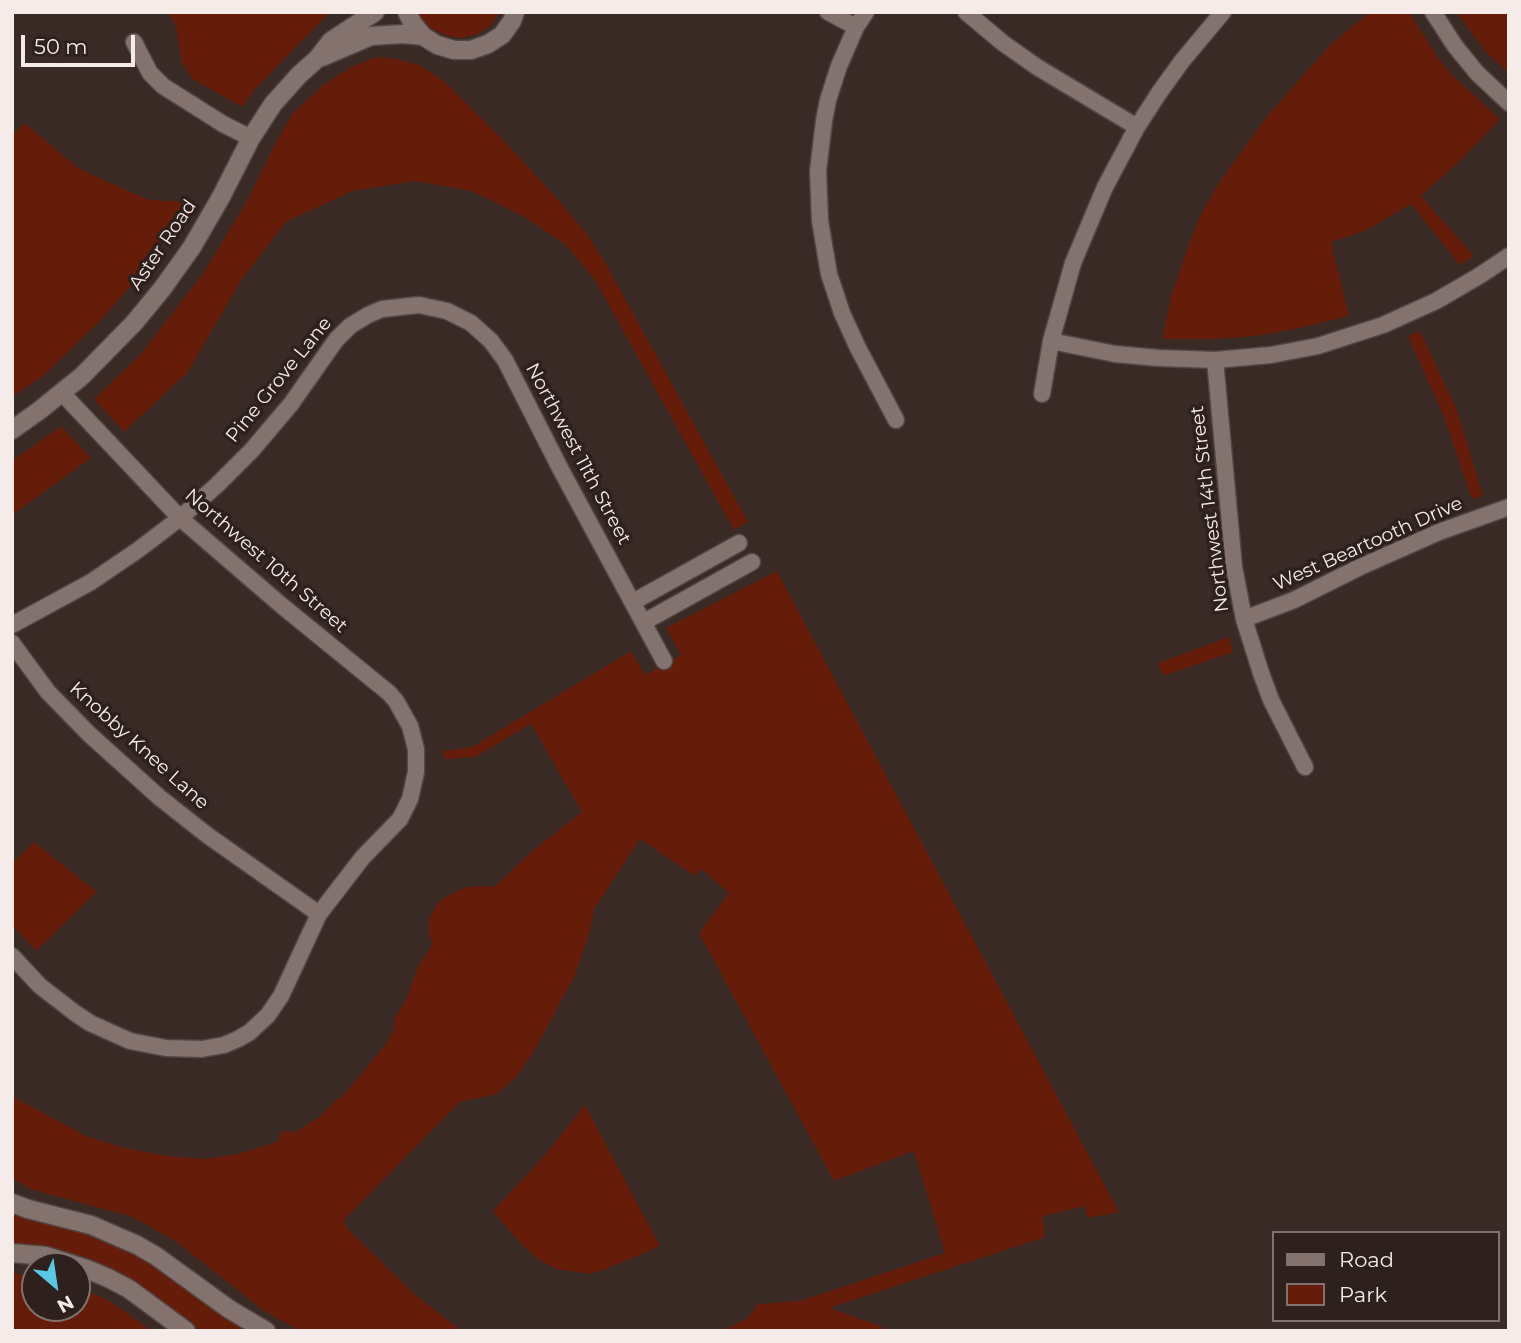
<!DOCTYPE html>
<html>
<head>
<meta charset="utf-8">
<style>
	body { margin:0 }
	#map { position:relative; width:1521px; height:1343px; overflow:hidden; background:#392a26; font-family:Montserrat,sans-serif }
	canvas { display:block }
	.frame { position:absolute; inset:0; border:14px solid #f5ebe8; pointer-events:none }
	.legend { position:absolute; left:1272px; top:1231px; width:228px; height:91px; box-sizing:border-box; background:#2e201d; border:2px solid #7e716e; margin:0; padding:9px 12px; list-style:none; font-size:21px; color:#f5ebe8 }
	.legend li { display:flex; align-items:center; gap:14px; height:35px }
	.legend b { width:35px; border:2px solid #7e716e }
	.north { position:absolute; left:21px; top:1252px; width:70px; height:70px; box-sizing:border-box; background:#2e201d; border:2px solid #7e716e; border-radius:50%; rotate:151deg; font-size:19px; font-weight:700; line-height:28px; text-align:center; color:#f5ebe8 }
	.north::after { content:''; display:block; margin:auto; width:24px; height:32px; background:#58c9e3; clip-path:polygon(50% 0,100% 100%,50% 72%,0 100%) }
	.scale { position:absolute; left:21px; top:35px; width:114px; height:32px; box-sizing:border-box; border:4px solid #f5ebe8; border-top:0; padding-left:9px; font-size:21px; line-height:24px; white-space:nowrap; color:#f5ebe8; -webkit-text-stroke:5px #2e201d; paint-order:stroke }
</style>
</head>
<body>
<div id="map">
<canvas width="1521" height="1343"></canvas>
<div class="frame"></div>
<ul class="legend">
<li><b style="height:9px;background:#83726d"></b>Road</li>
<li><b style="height:19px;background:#651d09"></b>Park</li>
</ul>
<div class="north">N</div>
<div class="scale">50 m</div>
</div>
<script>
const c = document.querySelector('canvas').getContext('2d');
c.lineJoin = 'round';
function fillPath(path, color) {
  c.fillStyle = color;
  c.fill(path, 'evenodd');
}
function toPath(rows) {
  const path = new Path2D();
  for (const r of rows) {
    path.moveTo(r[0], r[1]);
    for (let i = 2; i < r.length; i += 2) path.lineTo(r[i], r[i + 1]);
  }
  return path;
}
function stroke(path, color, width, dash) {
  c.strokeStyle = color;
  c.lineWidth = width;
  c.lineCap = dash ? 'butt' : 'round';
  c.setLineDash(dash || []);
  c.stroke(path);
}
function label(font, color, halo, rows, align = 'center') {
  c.font = font + ' Montserrat,sans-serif';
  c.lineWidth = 7;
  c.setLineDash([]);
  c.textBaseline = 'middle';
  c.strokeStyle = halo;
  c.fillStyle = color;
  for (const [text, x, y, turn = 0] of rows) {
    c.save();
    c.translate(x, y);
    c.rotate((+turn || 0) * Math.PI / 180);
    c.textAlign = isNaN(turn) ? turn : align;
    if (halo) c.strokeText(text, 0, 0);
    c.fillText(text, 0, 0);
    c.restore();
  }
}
const green = toPath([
	[168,12,330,12,255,89,242,107,193,79,187,71,182,63,176,27],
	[419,12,500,12,490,26,478,34,462,38,447,36,432,29,421,18],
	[1370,12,1409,12,1438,58,1451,74,1500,119,1462,159,1421,196,1474,256,1460,265,1411,204,1367,230,1331,242,1349,316,1295,329,1256,336,1214,339,1162,339,1172,293,1186,253,1200,216,1220,181,1268,115,1331,44],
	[1456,12,1509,12,1509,73,1486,52],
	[377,57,397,59,419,65,444,81,505,142,556,197,586,233,606,264,748,522,734,530,595,280,565,244,521,215,471,191,415,181,352,191,286,222,242,279,187,373,124,432,94,399,140,355,205,271,247,201,274,146,293,113,323,85,353,66],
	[25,123,79,169,149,200,190,202,141,274,100,321,43,376,12,397,12,135],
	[1420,331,1457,410,1483,496,1472,499,1444,417,1408,336],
	[61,426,91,458,12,515,12,461],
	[777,571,1119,1212,1087,1218,1085,1206,1043,1216,1045,1237,829,1308,881,1326,886,1331,720,1331,747,1319,758,1304,800,1301,945,1253,914,1151,834,1181,699,933,729,893,701,869,695,876,640,839,593,911,594,913,588,937,575,975,536,1048,517,1076,497,1094,460,1102,344,1220,346,1227,414,1294,462,1331,300,1331,263,1310,178,1243,133,1217,30,1189,12,1178,12,1096,86,1136,125,1148,167,1156,205,1159,238,1154,271,1144,279,1140,281,1131,295,1132,318,1118,336,1100,341,1098,387,1043,394,1028,394,1019,404,1004,418,967,433,943,431,940,428,930,430,917,437,904,447,896,467,887,495,886,536,848,582,812,531,724,475,757,444,759,443,751,472,747,631,651,645,675,681,655,666,628],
	[1229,637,1233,652,1163,676,1158,663],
	[34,842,97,892,36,951,12,925,12,863],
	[585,1105,660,1246,606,1269,590,1274,557,1269,538,1259,522,1245,493,1211,545,1155],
	[12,1211,101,1237,152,1262,250,1331,201,1331,130,1281,12,1245],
	[12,1273,35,1276,35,1308,77,1308,77,1287,108,1300,152,1331,12,1331]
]);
const minor = toPath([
	[828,12,856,27],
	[866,12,856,27,839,66,828,100,824,121,818,171,820,221,829,274,842,313,857,346,896,420],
	[966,12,1003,43,1037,67,1137,127],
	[1433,12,1455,46,1477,73,1509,103],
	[134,42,150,73,163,86,223,124,251,138],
	[1051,341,1115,354,1159,358,1215,360,1271,355,1318,346,1383,325,1436,301,1479,276,1509,256],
	[1215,360,1234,567,1244,619,1261,673,1271,700,1305,767],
	[1042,394,1051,341,1073,263,1105,187,1137,127,1159,93,1182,61,1223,12],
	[633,602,739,543],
	[1244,619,1294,600,1360,567,1439,532,1509,507],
	[644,622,752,562],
	[12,625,91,582,138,550,180,518,217,485,252,450,291,404,336,340,350,326,368,315,382,309,419,305,447,311,471,323,491,341,505,360,561,470,664,661],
	[12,643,48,692,89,734,159,797,207,835,319,914],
	[12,956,40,986,75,1013,90,1023,130,1041,166,1048,202,1049,224,1045,238,1039,250,1032,268,1015,281,996,319,914,363,857,400,819,410,799,416,772,416,749,410,726,396,701,389,693,281,605,180,518,62,393]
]);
const tertiary = toPath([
	[407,12,413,24,423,36,437,45,454,50,471,50,488,44,502,35,512,21,515,12],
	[322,57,371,36,403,34,423,36],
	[12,430,40,410,82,376,134,323,162,289,192,247,221,197,251,138,273,104,299,75,318,58,331,41,375,12],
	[12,1203,28,1209,91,1225,137,1245,156,1256,229,1309,266,1331],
	[12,1253,46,1256,87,1269,108,1278,129,1289,186,1331]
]);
const streetNames = [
	["Aster Road",163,245,-56],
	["Pine Grove Lane",279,380,-51],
	["Northwest 11th Street",578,454,62],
	["Northwest 14th Street",1210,509,-97],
	["West Beartooth Drive",1368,544,-24],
	["Northwest 10th Street",266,561,41],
	["Knobby Knee Lane",139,746,42]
];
fillPath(green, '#651d09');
stroke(minor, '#524643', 19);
stroke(tertiary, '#524643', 21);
stroke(minor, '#83726d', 16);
stroke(tertiary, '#83726d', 18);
label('19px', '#f5ebe8', '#2e201d', streetNames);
</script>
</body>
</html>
